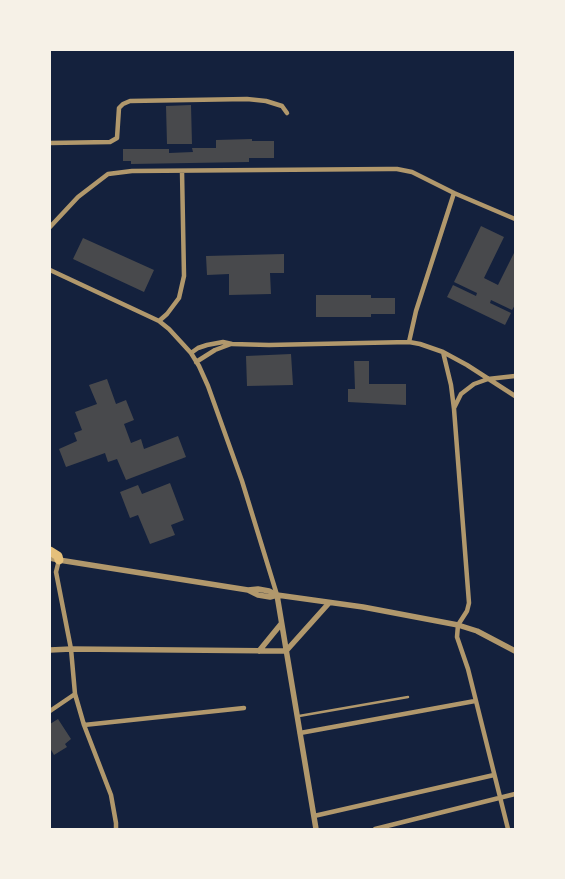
<!DOCTYPE html>
<html>
<head>
<meta charset="utf-8">
<style>
	body { margin:0 }
	#map { position:relative; width:565px; height:879px; overflow:hidden; background:#14213d; font-family:Ubuntu,sans-serif }
	canvas { display:block }
	.frame { position:absolute; inset:0; border:51px solid #f6f1e7; pointer-events:none }
</style>
</head>
<body>
<div id="map">
<canvas width="565" height="879"></canvas>
<div class="frame"></div>
</div>
<script>
const c = document.querySelector('canvas').getContext('2d');
c.lineJoin = 'round';
function fillPath(path, color) {
  c.fillStyle = color;
  c.fill(path, 'evenodd');
}
function toPath(rows) {
  const path = new Path2D();
  for (const r of rows) {
    path.moveTo(r[0], r[1]);
    for (let i = 2; i < r.length; i += 2) path.lineTo(r[i], r[i + 1]);
  }
  return path;
}
function stroke(path, color, width, dash) {
  c.strokeStyle = color;
  c.lineWidth = width;
  c.lineCap = dash ? 'butt' : 'round';
  c.setLineDash(dash || []);
  c.stroke(path);
}
const building = toPath([
	[191,105,192,144,167,144,166,106],
	[252,139,252,141,274,141,274,158,249,158,249,162,131,164,131,161,123,161,123,149,169,149,169,153,193,152,192,148,216,148,216,140],
	[481,226,504,237,484,278,498,285,515,251,515,305,512,310,491,300,490,303,511,313,505,325,447,297,453,285,476,296,477,293,454,282],
	[83,238,154,270,144,292,73,259],
	[284,254,284,273,270,273,271,294,229,295,229,274,207,275,206,256],
	[316,295,371,295,371,298,395,298,395,314,371,314,371,317,316,317],
	[291,354,293,385,247,386,246,356],
	[354,361,369,361,369,384,406,384,406,405,348,402,348,389,355,389],
	[107,379,116,404,126,400,134,420,124,424,131,443,141,439,144,449,178,436,186,457,126,480,117,459,108,462,105,453,66,467,59,449,77,441,74,433,82,430,75,412,97,404,89,385],
	[170,483,184,520,171,525,175,535,150,544,138,515,130,518,120,492,138,485,142,494],
	[58,719,71,739,65,744,67,747,54,755,50,748,50,724]
]);
const service = toPath([
	[299,716,408,697]
]);
const minor = toPath([
	[50,143,110,142,117,138,119,108,123,104,130,101,247,99,266,101,282,106,287,113],
	[454,193,515,219],
	[50,227,78,197,108,174,132,171,388,169,397,169,412,172,454,193,416,311,409,342],
	[50,270,159,321,169,329,191,353,199,366,208,386,242,481,277,595],
	[159,321,167,314,179,298,184,276,182,171],
	[443,352,451,385,454,409,469,603,467,611,458,625,457,637,468,669,508,829],
	[191,353,198,348,207,345,223,342,232,344,269,345,409,342,420,344,443,352,467,365,515,396],
	[196,362,215,350,231,344],
	[454,408,461,394,474,384,488,379,515,376],
	[59,560,56,572,71,649,75,694,84,725,111,795,116,823,116,829],
	[50,711,75,694],
	[84,725,244,708],
	[300,733,475,701],
	[314,816,494,775],
	[375,829,515,794]
]);
const tertiary = toPath([
	[50,558,59,560,248,590,258,595,270,597,277,595,269,591,258,589,248,590],
	[50,650,71,649,286,651],
	[259,651,281,624],
	[286,651,329,603],
	[316,829,277,595,363,607,458,625,477,631,515,651]
]);
const motorway = toPath([
	[50,551,58,556,59,560]
]);
fillPath(building, '#48494c');
stroke(service, '#b1986c', 2.5);
stroke(minor, '#b1986c', 4.5);
stroke(tertiary, '#b1986c', 5.5);
stroke(motorway, '#e5c07b', 9);
</script>
</body>
</html>
